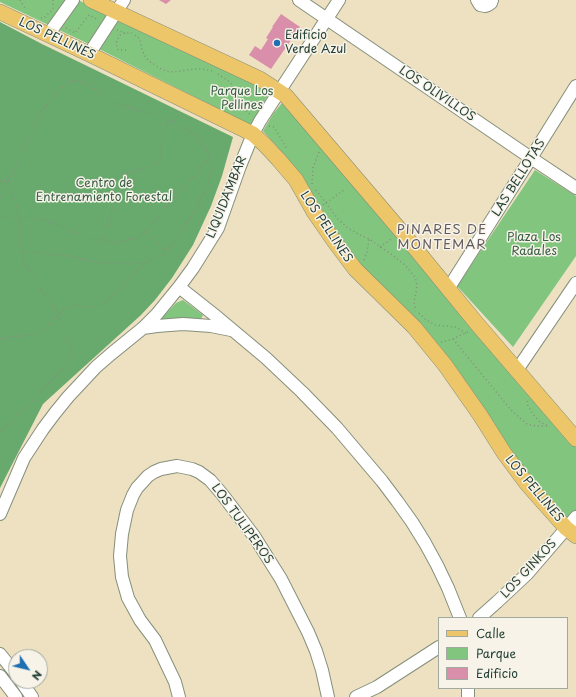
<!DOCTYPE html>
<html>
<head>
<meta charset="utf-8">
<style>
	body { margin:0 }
	#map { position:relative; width:576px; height:697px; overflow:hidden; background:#ede1c2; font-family:"Playpen Sans",sans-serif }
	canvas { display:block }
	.legend { position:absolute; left:438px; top:617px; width:130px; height:72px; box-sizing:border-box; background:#f7f3e8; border:1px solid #a1aaa0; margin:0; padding:5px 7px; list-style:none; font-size:12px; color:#1f3d34 }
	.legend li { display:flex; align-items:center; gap:8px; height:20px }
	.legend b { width:20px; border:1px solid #a1aaa0 }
	.north { position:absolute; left:8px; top:649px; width:40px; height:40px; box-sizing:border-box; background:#f7f3e8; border:1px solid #a1aaa0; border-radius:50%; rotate:125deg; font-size:11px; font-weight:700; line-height:16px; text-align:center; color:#1f3d34 }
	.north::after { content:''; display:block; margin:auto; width:14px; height:18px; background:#1f6fb2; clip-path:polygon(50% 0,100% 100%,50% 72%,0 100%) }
</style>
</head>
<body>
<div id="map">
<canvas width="576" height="697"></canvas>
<ul class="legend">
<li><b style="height:5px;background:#ecc669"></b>Calle</li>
<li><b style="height:11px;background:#81c57f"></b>Parque</li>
<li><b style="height:11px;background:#d98ea9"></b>Edificio</li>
</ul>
<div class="north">N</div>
</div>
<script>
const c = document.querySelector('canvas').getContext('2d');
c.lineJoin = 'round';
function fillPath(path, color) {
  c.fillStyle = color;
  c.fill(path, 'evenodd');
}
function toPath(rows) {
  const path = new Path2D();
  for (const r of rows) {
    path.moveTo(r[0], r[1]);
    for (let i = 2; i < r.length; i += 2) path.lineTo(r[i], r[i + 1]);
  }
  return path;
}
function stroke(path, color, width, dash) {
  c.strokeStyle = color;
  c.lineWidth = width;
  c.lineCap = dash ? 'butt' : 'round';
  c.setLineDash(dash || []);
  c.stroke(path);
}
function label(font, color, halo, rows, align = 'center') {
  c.font = font + ' "Playpen Sans",sans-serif';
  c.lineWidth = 3;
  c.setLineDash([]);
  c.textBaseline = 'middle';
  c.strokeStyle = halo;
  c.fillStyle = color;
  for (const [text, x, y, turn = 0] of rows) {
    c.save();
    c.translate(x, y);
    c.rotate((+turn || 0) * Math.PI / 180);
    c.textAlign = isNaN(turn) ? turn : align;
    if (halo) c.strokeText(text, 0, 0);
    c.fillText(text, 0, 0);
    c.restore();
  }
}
const green = toPath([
	[0,0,78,0,270,92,250,126,235,117,93,46,0,2],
	[282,103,576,447,576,530,543,495,372,278,339,238,302,179,284,154,263,131,273,114],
	[535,170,576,196,576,256,513,347,457,286],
	[183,300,203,315,201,319,181,318,162,322,160,320,176,303]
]);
const forest = toPath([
	[0,22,42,44,233,137,222,176,211,206,193,245,172,278,155,300,141,315,43,404,0,488]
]);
const building = toPath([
	[159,0,171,0,166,4],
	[281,14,300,27,271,69,249,55,255,46,261,50,268,39,266,38,273,27,272,27]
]);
const path = toPath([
	[20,0,26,10],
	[41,18,44,18,53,9,53,0],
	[66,28,75,33,89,15,98,20],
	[117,30,125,33],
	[135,35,140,39,142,50,145,56,149,61,161,69,167,71,174,72,194,69,202,69,213,71],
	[126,50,118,50,116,43,119,36,122,34,125,33,132,33],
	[218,74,230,82,237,93,242,104,243,109,251,115],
	[211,95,231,94,239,98],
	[269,126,274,127,287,149],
	[0,181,8,180,15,169,42,111,59,90,69,82,74,81,82,82,90,85,98,91,106,100,120,105,159,116,175,122,192,133,201,142,208,153,212,167,209,183,198,205,182,231,168,251,159,258,133,264,95,262,69,256,22,251,20,246,21,236,20,218,18,216,15,215,0,218],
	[312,184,313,168,319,152],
	[316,190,338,219,348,228,358,234,369,239,395,257,406,266,415,277,417,285,416,293,414,302,416,311],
	[0,198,8,180,17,208,18,216,29,217,45,220,89,238,115,243,133,239,146,232,167,251],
	[323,205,344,190],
	[146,232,171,201,209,159],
	[102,240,110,222,112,209,112,187,118,176,127,173,155,165,159,160,161,153,161,144,168,120],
	[380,247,391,239],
	[364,260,367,252,369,239],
	[419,313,425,319,435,325,455,327,466,333],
	[0,339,7,337,22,336,32,334,40,332,64,309,69,307,72,306,88,307,100,305,116,294,128,279,149,261],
	[453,339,511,410,520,418,527,424,536,426,549,426],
	[441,342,453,339,469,331],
	[527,401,527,404,532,413,540,422,548,426],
	[0,431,10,424,32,401,70,360,72,356,71,348,68,338,59,322,59,314,36,283,24,261,22,251]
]);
const minor = toPath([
	[299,0,531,158,576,188],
	[477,0,480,5,485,6,488,5,491,3,492,0],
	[48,35,73,0],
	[89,54,124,0],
	[179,287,217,317,266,358,302,392,337,428,382,481,397,501,412,522,425,543,437,565,448,588,460,618],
	[448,289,531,158,576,86],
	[143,328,157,326,183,324,211,326,231,330],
	[517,370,576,283],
	[0,514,24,458,43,429,55,413,68,397,96,367,111,354,143,328,157,314,179,287,193,268,218,228,240,166,253,134,260,121,339,0],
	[479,618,497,602,527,574,576,517],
	[0,654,16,674],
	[0,676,16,697],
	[21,681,32,697],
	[468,688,468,697],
	[179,697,175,682,155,640,140,620,128,598,122,577,120,556,122,534,127,510,133,495,137,488,148,476,154,472,161,469,177,466,192,469,199,472,210,480,222,494,254,536,281,579,308,632,316,651,322,670,328,697],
	[356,697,377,687,439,647]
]);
const major = toPath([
	[91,0,260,79,286,96,401,231,478,325,576,439],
	[0,12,89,54,253,134,265,145,278,159,296,180,314,212,334,241,355,269,414,327,445,365,480,415,504,453,527,484,566,528,576,536]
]);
const markers = [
	[277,43,4,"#1f6fb2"]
];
const poiNames = [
	["Edificio",285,36],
	["Verde Azul",285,50]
];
const streetNames = [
	["LOS PELLINES",57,39,25],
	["LOS OLIVILLOS",437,94,34],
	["LAS BELLOTAS",519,178,-58],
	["LIQUIDAMBAR",227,197,-68],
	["LOS PELLINES",326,227,56],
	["LOS PELLINES",534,489,50],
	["LOS TULIPEROS",242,524,54],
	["LOS GINKOS",529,569,-47]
];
const parkNames = [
	["Parque Los",242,92],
	["Pellines",242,106],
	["Centro de",104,184],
	["Entrenamiento Forestal",104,198],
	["Plaza Los",534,238],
	["Radales",534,252]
];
const neighbourhoodNames = [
	["PINARES DE",442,230],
	["MONTEMAR",442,245]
];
fillPath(green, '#81c57f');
fillPath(forest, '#68aa6e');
fillPath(building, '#d98ea9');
stroke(minor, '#868f7b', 14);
stroke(major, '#868f7b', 16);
stroke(path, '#868f7b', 1.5, [1, 3]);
stroke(minor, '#fff', 12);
stroke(major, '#ecc669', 15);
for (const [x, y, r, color] of markers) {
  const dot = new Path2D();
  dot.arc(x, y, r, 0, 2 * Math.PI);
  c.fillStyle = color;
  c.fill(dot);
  stroke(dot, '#f7f3e8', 1.5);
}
label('12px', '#1f3d34', '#f7f3e8', poiNames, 'left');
label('12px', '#1f3d34', '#f7f3e8', streetNames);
label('12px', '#385f47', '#f7f3e8', parkNames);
c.letterSpacing = '1px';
label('13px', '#60595d', '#f7f3e8', neighbourhoodNames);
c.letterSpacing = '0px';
</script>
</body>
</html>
